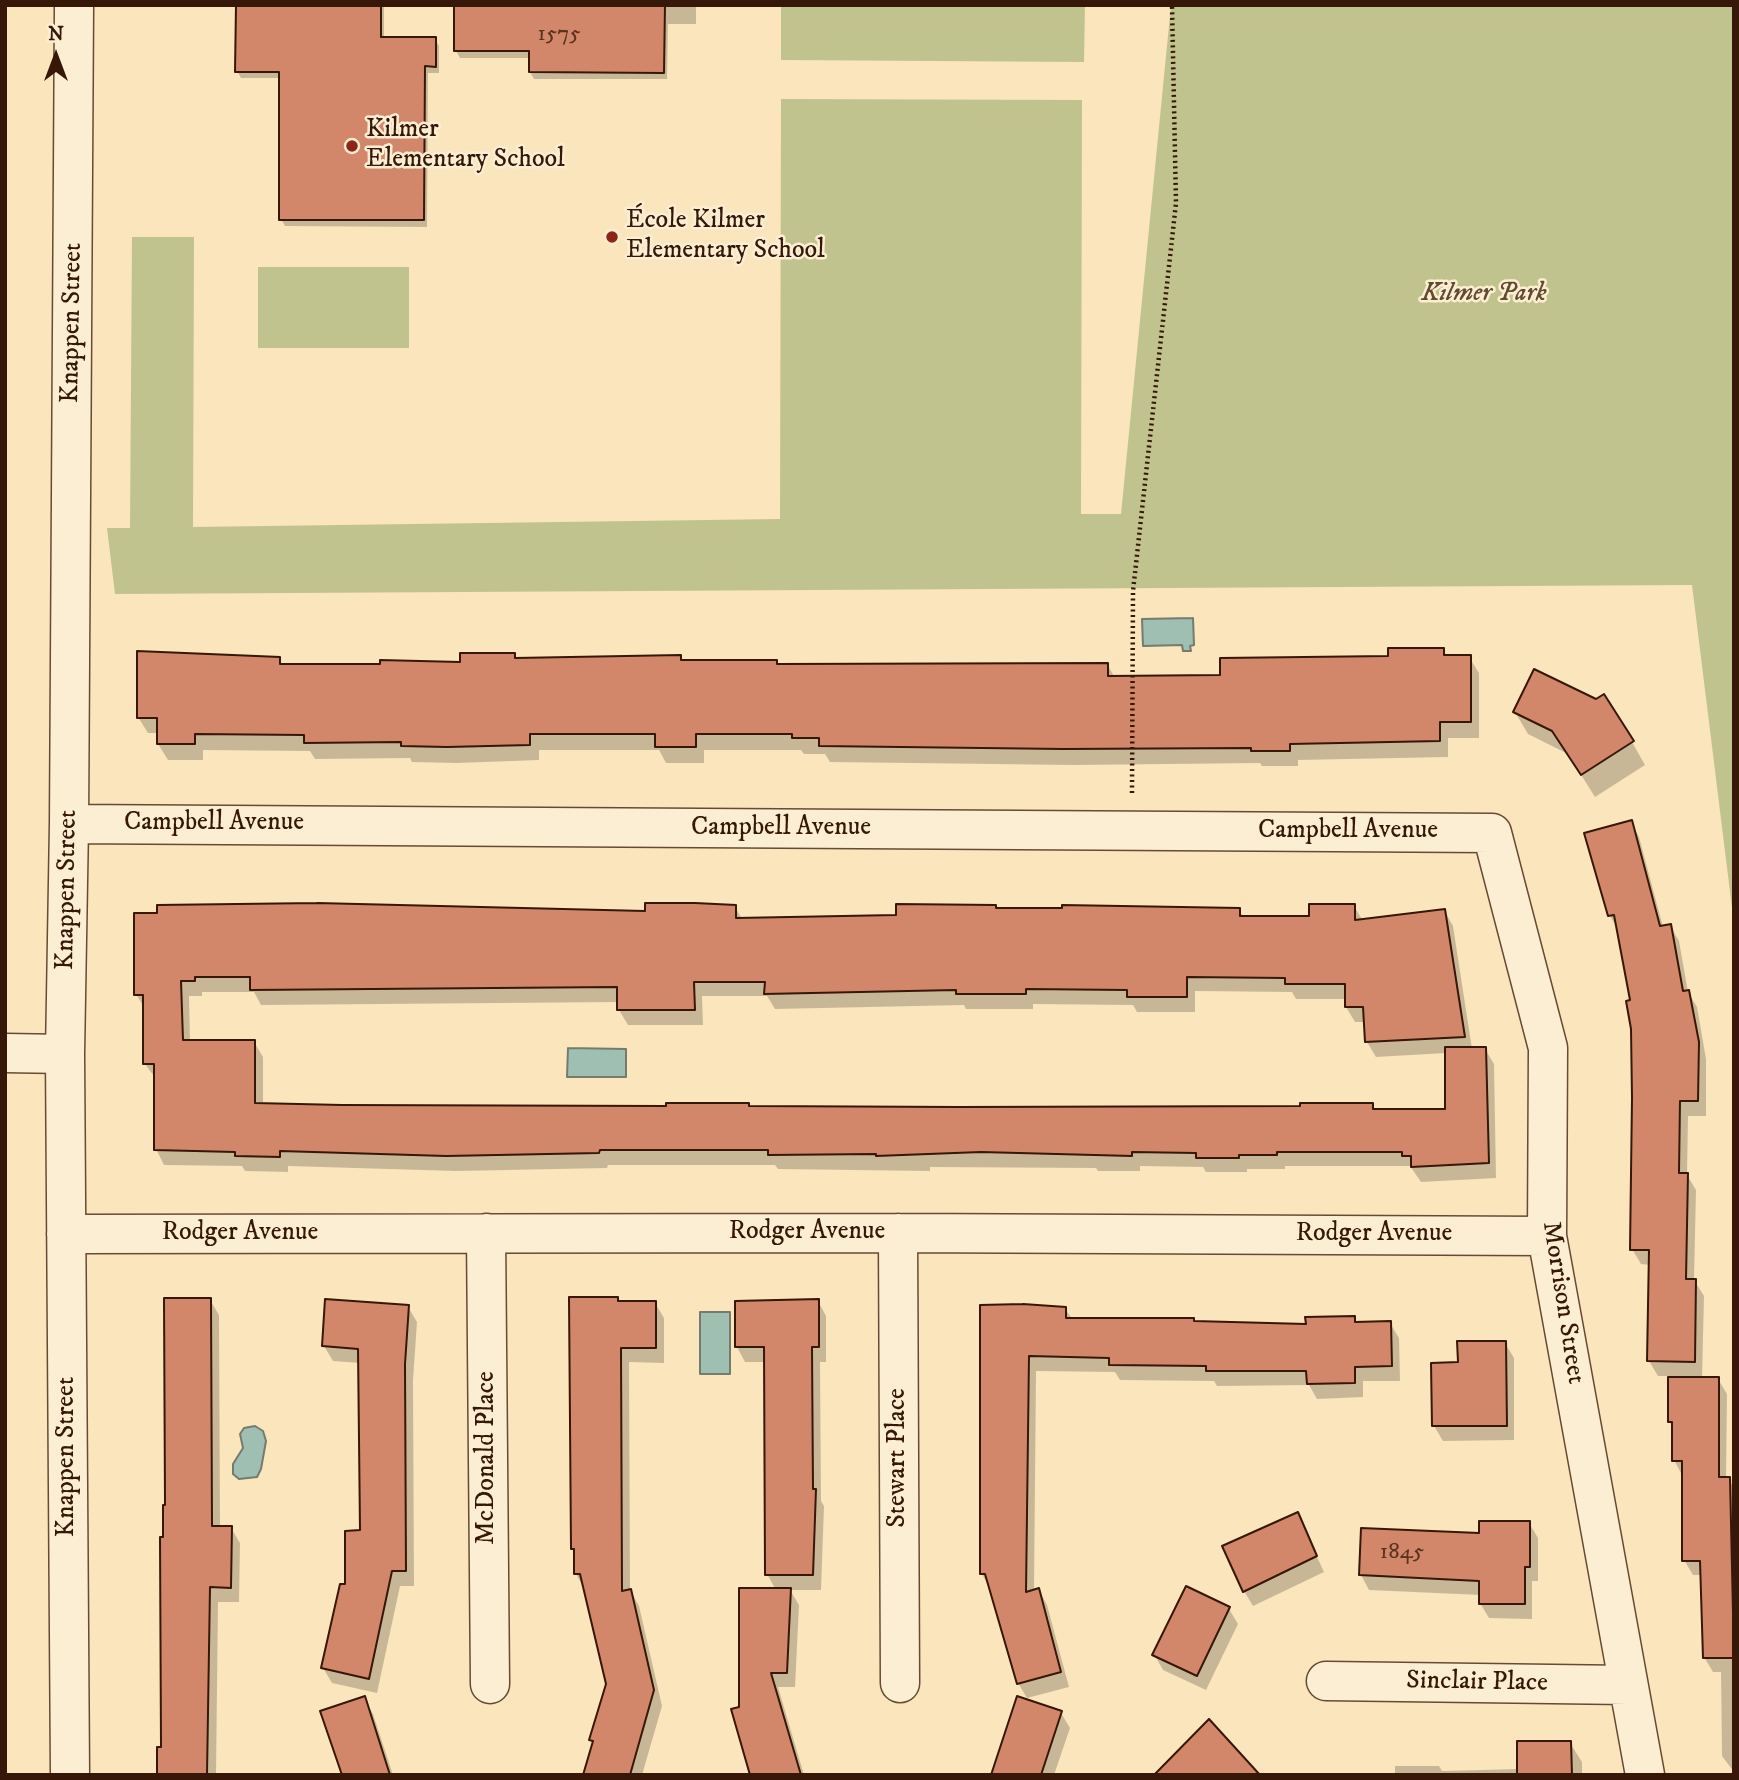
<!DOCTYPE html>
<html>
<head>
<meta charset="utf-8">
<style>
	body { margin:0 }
	#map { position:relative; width:1739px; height:1780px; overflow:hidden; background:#fbe5bc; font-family:"IM FELL DW Pica",serif }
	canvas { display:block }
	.frame { position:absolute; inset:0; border:7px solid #361708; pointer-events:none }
	.north { position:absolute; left:21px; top:21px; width:70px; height:70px; -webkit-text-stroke:5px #fceed3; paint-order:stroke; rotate:0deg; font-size:19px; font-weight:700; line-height:28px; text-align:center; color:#361708 }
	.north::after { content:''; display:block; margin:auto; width:24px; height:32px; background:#361708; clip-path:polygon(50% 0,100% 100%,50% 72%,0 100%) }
</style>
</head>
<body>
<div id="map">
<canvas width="1739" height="1780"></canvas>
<div class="frame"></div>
<div class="north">N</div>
</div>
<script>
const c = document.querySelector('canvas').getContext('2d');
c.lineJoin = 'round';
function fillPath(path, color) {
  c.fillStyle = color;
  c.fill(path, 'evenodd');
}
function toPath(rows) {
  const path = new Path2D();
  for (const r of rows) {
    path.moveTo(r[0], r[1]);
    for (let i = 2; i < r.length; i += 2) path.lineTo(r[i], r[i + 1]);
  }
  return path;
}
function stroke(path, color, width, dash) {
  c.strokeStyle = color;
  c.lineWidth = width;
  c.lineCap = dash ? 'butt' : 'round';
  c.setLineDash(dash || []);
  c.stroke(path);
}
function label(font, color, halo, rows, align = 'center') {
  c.font = font + ' "IM FELL DW Pica",serif';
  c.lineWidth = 5;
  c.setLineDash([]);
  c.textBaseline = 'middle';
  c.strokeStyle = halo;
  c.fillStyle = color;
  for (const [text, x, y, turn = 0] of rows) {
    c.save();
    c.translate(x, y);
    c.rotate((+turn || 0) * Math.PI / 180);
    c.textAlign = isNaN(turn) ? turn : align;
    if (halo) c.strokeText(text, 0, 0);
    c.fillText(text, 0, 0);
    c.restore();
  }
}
const green = toPath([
	[781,5,1085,5,1084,62,781,60],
	[1171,5,1734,5,1734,924,1692,585,115,594,107,528,130,528,132,237,194,237,193,527,780,519,781,99,1082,100,1081,514,1121,514],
	[258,267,409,267,409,348,258,348]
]);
const water = toPath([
	[1193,618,1194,645,1190,646,1191,651,1183,651,1182,645,1143,646,1142,619,1193,618],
	[568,1048,626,1049,626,1077,567,1077,568,1048],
	[700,1312,730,1312,730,1374,700,1374,700,1312],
	[255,1426,263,1431,266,1441,261,1469,257,1477,239,1479,233,1474,233,1464,243,1448,240,1434,244,1428,255,1426]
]);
const shadow = toPath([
	[237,5,384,5,384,39,435,39,439,46,439,73,428,73,427,227,285,226,281,219,281,78,241,78,237,71],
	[456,5,696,5,696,24,668,24,667,79,534,79,530,72,531,58,460,58,456,51],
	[1443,649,1447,657,1469,657,1479,673,1479,738,1448,738,1448,757,1298,760,1298,766,1262,766,1260,763,1073,765,830,762,825,754,804,754,801,750,704,750,704,763,666,763,659,750,539,750,539,760,457,763,412,762,410,758,315,759,310,751,203,750,203,760,168,760,158,744,158,733,148,733,138,717,279,659,283,666,461,663,514,655,517,660,680,657,683,661,776,661,779,666,1107,664,1115,678,1222,676],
	[1515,712,1632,742,1645,765,1595,797,1568,754,1528,734],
	[1631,822,1639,837,1663,927,1670,926,1679,941,1688,992,1697,1007,1706,1059,1706,1116,1688,1116,1687,1175,1696,1190,1694,1280,1704,1296,1702,1379,1718,1379,1727,1394,1726,1479,1734,1486,1734,1772,1722,1756,1721,1672,1713,1672,1704,1657,1702,1575,1693,1575,1684,1560,1682,1475,1674,1460,1674,1429,1669,1421,1670,1376,1658,1376,1649,1361,1650,1265,1641,1264,1632,1249,1632,1002,1619,931,1610,916,1586,834],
	[1354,906,1363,921,1444,910,1453,926,1472,1049,1485,1049,1494,1064,1496,1178,1421,1182,1410,1166,1285,1166,1285,1169,1247,1169,1247,1172,1206,1172,1203,1167,1140,1166,1140,1171,1098,1171,1096,1168,930,1167,930,1171,778,1169,775,1165,608,1165,607,1168,456,1171,288,1166,288,1172,245,1171,242,1166,164,1165,156,1149,156,1079,145,1064,145,1009,136,994,136,915,646,913,735,907,742,919,898,916,997,910,1239,910,1244,918,1310,918],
	[1195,991,1292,992,1296,999,1347,999,1346,1007,1355,1022,1366,1022,1367,1042,1376,1057,1446,1053,1447,1111,1376,1111,1372,1104,1302,1108,263,1105,263,1057,254,1042,190,1042,189,996,202,996,202,992,254,992,261,1005,619,1002,619,1010,628,1025,703,1025,702,996,767,996,775,1009,964,1005,966,1009,1033,1009,1033,1004,1133,1005,1137,1012,1195,1012],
	[617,1298,619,1303,655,1303,664,1318,664,1363,629,1362,630,1590,639,1606,662,1706,642,1775,585,1775,594,1745,591,1740,607,1684,585,1590,576,1574,576,1556,572,1549],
	[210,1300,219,1315,220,1528,231,1528,240,1543,239,1602,218,1602,216,1775,160,1775,167,1507],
	[818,1301,826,1316,826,1362,820,1362,821,1501,824,1506,821,1590,790,1590,799,1605,795,1687,778,1687,804,1775,752,1775,741,1708,776,1590,767,1574,765,1362,745,1362,737,1347],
	[408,1307,417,1322,413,1380,414,1586,400,1586,377,1693,332,1683,323,1668,362,1532,360,1363,333,1361,324,1346],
	[982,1307,1065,1308,1072,1319,1307,1325,1354,1317,1357,1323,1390,1323,1399,1338,1400,1381,1363,1381,1363,1397,1317,1399,1309,1385,1217,1386,1214,1381,1120,1380,1115,1372,1036,1371,1034,1591,1039,1590,1047,1605,1069,1687,1027,1698,1018,1683,990,1589,982,1574],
	[1505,1343,1514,1358,1514,1440,1443,1441,1434,1426,1459,1364],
	[1297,1514,1324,1572,1253,1606,1244,1591],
	[1529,1523,1538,1538,1538,1581,1532,1581,1532,1619,1489,1618,1480,1603,1481,1595,1369,1590,1361,1575],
	[1229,1609,1238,1624,1206,1690,1163,1670,1154,1654],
	[364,1699,373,1714,393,1775,343,1775],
	[1061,1713,1070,1728,1054,1775,993,1775],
	[1570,1743,1582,1762,1582,1775,1395,1775,1395,1766,1439,1766,1442,1771,1519,1769]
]);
const building = toPath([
	[236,5,381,5,381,37,436,37,436,67,425,66,424,220,279,220,279,72,235,72,236,5],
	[454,5,665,5,664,73,529,72,529,51,454,51,454,5],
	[1388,648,1444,648,1444,655,1471,655,1471,722,1440,722,1440,741,1290,744,1290,751,1251,751,1251,748,1063,749,819,746,819,738,792,738,792,734,696,734,696,747,655,747,655,734,530,734,530,745,447,747,401,746,401,742,304,743,304,735,195,734,195,744,157,744,157,718,137,718,137,651,280,657,280,664,380,664,380,660,460,662,460,653,515,653,515,658,681,655,681,660,777,660,777,664,1108,663,1108,676,1220,675,1220,658,1388,656,1388,648],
	[1534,669,1596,699,1604,694,1634,741,1581,775,1552,731,1513,712,1534,669],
	[1632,820,1660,926,1671,924,1683,991,1689,990,1699,1042,1698,1101,1680,1101,1679,1173,1688,1173,1686,1279,1696,1279,1695,1362,1647,1361,1649,1250,1630,1250,1632,1098,1631,1029,1626,1001,1630,1000,1614,915,1608,916,1584,833,1632,820],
	[317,903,645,911,645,903,695,903,736,905,736,918,896,915,896,904,996,905,996,908,1062,908,1062,905,1240,908,1240,916,1309,916,1309,904,1355,904,1355,920,1445,909,1465,1037,1365,1042,1363,1007,1345,1007,1345,984,1285,984,1285,978,1187,977,1187,997,1127,997,1127,990,1026,989,1026,994,956,994,956,990,764,994,765,982,694,982,695,1010,617,1010,617,987,250,990,250,977,195,977,195,981,181,981,183,1040,255,1040,255,1103,342,1105,666,1106,666,1103,749,1103,749,1106,959,1107,1300,1106,1300,1103,1373,1103,1373,1109,1445,1109,1445,1047,1486,1047,1489,1163,1411,1167,1411,1156,1402,1156,1402,1152,1277,1152,1277,1155,1239,1155,1239,1158,1196,1158,1196,1153,1132,1152,1132,1156,981,1152,876,1156,876,1154,768,1155,768,1150,600,1150,599,1153,446,1156,280,1151,280,1157,235,1156,235,1152,154,1150,154,1064,143,1064,143,995,134,995,134,913,157,913,157,905,317,903],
	[569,1297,618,1297,618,1301,656,1301,656,1348,621,1348,622,1591,631,1589,654,1690,630,1775,583,1775,593,1741,589,1740,606,1684,580,1574,574,1574,574,1549,571,1549,569,1297],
	[164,1298,211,1298,212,1526,232,1526,231,1588,210,1587,207,1775,157,1775,157,1747,161,1747,160,1537,163,1537,163,1505,165,1505,164,1298],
	[325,1299,409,1305,405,1364,406,1571,392,1571,369,1679,321,1668,340,1584,345,1584,345,1531,360,1530,358,1349,322,1346,325,1299],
	[819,1299,819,1347,812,1347,813,1489,816,1489,813,1575,765,1575,764,1347,735,1347,735,1301,819,1299],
	[1023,1304,1066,1307,1066,1318,1194,1318,1194,1321,1306,1324,1305,1317,1355,1316,1355,1322,1391,1321,1392,1366,1355,1367,1355,1383,1307,1384,1306,1371,1206,1371,1206,1366,1109,1365,1109,1358,1029,1356,1026,1592,1039,1588,1061,1672,1017,1684,985,1574,980,1574,980,1305,1023,1304],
	[1457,1341,1506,1341,1507,1426,1432,1426,1431,1363,1458,1362,1457,1341],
	[1668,1377,1719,1377,1719,1477,1730,1477,1734,1658,1703,1658,1700,1561,1682,1561,1682,1461,1672,1461,1672,1422,1668,1422,1668,1377],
	[1298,1512,1317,1556,1243,1592,1222,1546,1298,1512],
	[1479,1521,1530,1521,1530,1567,1525,1567,1525,1604,1479,1604,1479,1581,1359,1575,1361,1528,1479,1533,1479,1521],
	[1186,1586,1230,1607,1197,1676,1152,1655,1186,1586],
	[739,1588,791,1588,787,1673,771,1673,801,1775,750,1775,731,1709,739,1707,739,1588],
	[365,1696,390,1775,342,1775,320,1711,365,1696],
	[1017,1696,1062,1711,1041,1775,991,1775,1017,1696],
	[1209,1719,1260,1775,1154,1775,1209,1719],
	[1517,1741,1571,1741,1572,1775,1517,1775,1517,1741]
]);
const path = toPath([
	[1132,793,1133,591,1176,203,1172,5]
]);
const minor = toPath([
	[69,824,1492,833,1548,1048,1547,1236,1645,1775],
	[5,1053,65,1054],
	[486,1233,490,1684],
	[898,1233,900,1683],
	[66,1234,898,1233,1547,1236],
	[1326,1681,1627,1685],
	[70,1775,65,1054,69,824,74,5]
]);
const markers = [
	[352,146,7,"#8f2418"],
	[612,237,7,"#8f2418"]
];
const numberNames = [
	["1575",559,35],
	["1845",1402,1553]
];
const poiNames = [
	["Kilmer",366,131],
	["Elementary School",366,161],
	["École Kilmer",626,222],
	["Elementary School",626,252]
];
const parkNames = [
	["Kilmer Park",1484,295]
];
const streetNames = [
	["Knappen Street",73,323,-89],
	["Campbell Avenue",214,824],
	["Campbell Avenue",781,829],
	["Campbell Avenue",1348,832],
	["Knappen Street",68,890,-89],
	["Rodger Avenue",807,1233],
	["Rodger Avenue",240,1234],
	["Rodger Avenue",1374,1235],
	["Morrison Street",1562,1303,81],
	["Knappen Street",68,1457,-90],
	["McDonald Place",488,1458,-90],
	["Stewart Place",899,1458,-90],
	["Sinclair Place",1477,1683,1]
];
fillPath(green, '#c1c38e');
fillPath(water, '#9fbfb2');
stroke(water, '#757c6e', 2);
fillPath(shadow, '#0003');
fillPath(building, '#d3876a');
stroke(building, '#361708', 2);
stroke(minor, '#674a35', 41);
stroke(path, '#361708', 4.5, [2, 3.5]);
stroke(minor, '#fceed3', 38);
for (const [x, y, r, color] of markers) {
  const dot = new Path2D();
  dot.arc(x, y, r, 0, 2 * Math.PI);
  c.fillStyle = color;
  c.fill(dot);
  stroke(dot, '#fceed3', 2.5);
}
label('23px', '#5d3320', null, numberNames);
label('26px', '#361708', '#fceed3', poiNames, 'left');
label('italic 26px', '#604b30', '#fceed3', parkNames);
label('26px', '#361708', '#fceed3', streetNames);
</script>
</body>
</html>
